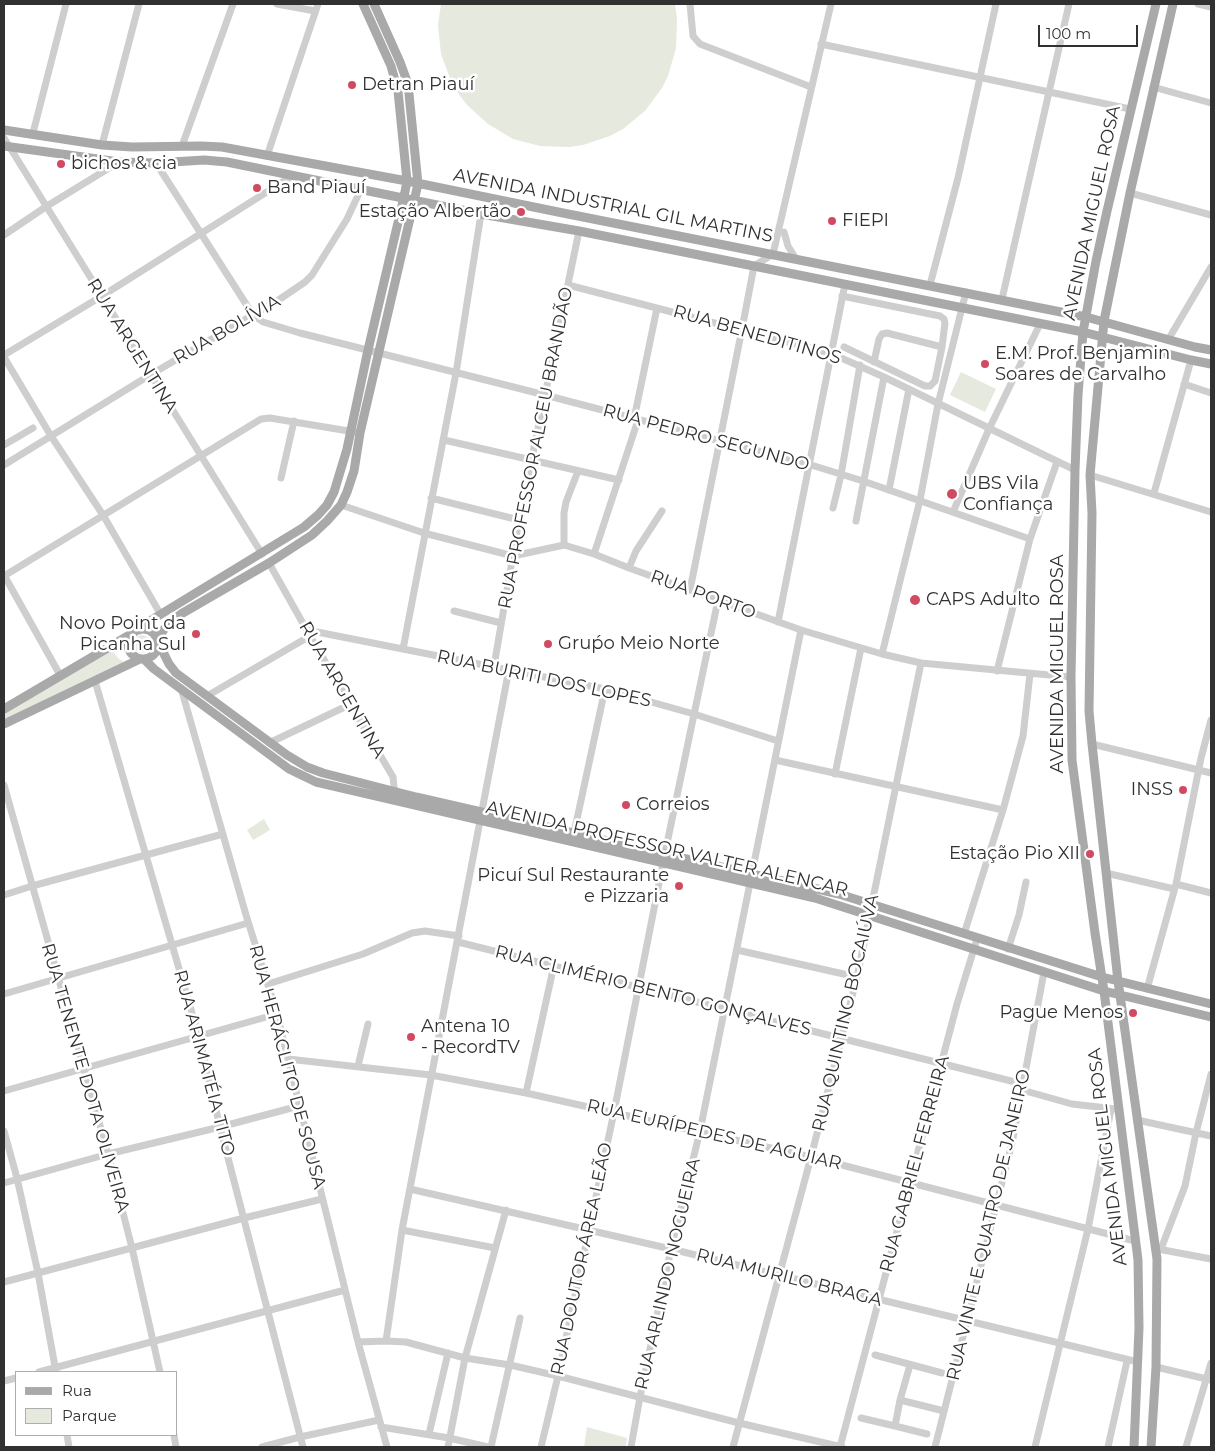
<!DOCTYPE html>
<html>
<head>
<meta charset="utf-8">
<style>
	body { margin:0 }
	#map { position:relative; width:1215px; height:1451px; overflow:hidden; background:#fff; font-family:Montserrat,sans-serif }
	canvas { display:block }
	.frame { position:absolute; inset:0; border:5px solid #313131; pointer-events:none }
	.legend { position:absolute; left:15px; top:1371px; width:162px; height:65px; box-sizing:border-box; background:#fff; border:1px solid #adadad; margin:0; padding:6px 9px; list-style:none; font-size:15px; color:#313131 }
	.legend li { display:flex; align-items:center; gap:10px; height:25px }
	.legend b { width:25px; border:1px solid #adadad }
	.scale { position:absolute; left:1038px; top:25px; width:100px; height:22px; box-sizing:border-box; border:2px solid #313131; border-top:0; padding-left:6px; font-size:15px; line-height:18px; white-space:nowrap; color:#313131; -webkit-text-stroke:4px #fff; paint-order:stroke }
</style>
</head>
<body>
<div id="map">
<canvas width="1215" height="1451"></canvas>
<div class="frame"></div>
<ul class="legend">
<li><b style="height:6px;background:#a9a9a9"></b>Rua</li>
<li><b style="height:14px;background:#e5e9de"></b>Parque</li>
</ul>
<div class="scale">100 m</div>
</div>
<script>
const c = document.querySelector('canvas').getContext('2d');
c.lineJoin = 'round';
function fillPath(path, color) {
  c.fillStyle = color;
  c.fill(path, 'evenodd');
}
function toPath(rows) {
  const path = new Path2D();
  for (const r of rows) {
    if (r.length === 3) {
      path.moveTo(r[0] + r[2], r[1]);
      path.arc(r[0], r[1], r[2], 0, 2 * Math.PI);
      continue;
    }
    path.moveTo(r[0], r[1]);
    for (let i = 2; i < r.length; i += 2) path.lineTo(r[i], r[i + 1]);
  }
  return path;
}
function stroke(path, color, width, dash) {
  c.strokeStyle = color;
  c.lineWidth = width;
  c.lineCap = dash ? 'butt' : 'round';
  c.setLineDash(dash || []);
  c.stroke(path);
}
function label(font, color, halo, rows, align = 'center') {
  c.font = font + ' Montserrat,sans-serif';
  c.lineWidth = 5;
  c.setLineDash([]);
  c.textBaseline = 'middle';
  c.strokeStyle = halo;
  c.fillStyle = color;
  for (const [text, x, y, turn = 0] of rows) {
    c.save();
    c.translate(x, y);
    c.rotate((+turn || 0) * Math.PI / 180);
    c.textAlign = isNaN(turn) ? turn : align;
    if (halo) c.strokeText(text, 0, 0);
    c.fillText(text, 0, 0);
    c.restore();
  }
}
const green = toPath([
	[441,4,675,4,677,19,676,48,668,76,662,88,645,111,623,129,610,136,583,145,569,147,540,146,513,139,488,124,467,105,458,93,451,81,441,54,438,25],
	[961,372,996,389,985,412,950,395],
	[142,644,9],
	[113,647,114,653,119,659,124,662,4,719,4,713],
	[264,819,270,830,253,840,247,830],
	[587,1427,627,1438,626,1447,584,1447]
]);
const minor = toPath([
	[277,4,315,11],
	[690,4,693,36,700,44,811,87],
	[1198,4,1211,7],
	[821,44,1130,109],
	[1153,87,1211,103],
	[33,133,66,4],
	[4,138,262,554],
	[102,145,139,4],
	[182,146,233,4],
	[267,156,318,4],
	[156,163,253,315,263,322,300,333,545,395,808,464,863,481,1030,539],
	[1130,193,1211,215],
	[784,232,788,246,796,259],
	[4,235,47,206,119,162],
	[568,285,830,353,884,377,1075,470],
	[930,285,958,178,996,4],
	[842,296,940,316,944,319,945,323,942,347,935,381,930,386,925,386,844,347],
	[1002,299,1069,4],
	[1168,340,1211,267],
	[4,355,102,296,292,176],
	[4,357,51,436,103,515,161,615],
	[874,362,879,339,882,334,887,333,942,347],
	[1184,384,1211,393],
	[634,419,657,308],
	[444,440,619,480],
	[4,445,33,428],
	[4,465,150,375,280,299,305,282,312,275,347,219,361,189],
	[1090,475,1211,512],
	[281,478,294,421],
	[889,490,909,389],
	[1154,493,1191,360],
	[431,498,519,520],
	[341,505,424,533,513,556,564,545,594,554,629,568,801,630,882,654,921,663,1071,677],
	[833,508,841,475,860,365],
	[953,512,989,429,1040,324],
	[856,521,884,377],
	[564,545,564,513,566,502,578,471],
	[594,554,638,420],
	[269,563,310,636,393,777,395,796],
	[629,568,636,551,662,511],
	[4,575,60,675],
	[4,576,261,419,270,418,355,432],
	[690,590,742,329,754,266,773,254,831,4],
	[454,611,501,623],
	[778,622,845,284],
	[307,630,605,689,694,714,778,741],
	[403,649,456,373,481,214],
	[882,654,920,500,938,404,966,292],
	[494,666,519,520,579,231],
	[997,671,1030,539,1057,462],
	[95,681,199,1037,220,1127,303,1447],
	[181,688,246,915,277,1014,358,1342,387,1447],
	[207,696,310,636],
	[269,743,351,704],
	[1092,744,1211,773],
	[775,760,1003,810],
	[835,774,861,648],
	[4,785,108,1154,132,1248,160,1372],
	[574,833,605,689],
	[1106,873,1174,889],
	[1176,884,1211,893],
	[4,895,32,886,223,834],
	[964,934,1003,810,1023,736,1030,674],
	[458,942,1023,1084],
	[1008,949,1019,915,1026,882],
	[737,950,857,977],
	[268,984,363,954,412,933,425,931,459,936],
	[1147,989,1176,884,1201,758,1211,720],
	[4,994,248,923],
	[288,1059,431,1075,526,1093,811,1157,1135,1241],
	[358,1066,368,1024],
	[1022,1090,1072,1104,1116,1109],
	[4,1091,277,1014],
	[526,1093,554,965],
	[1137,1120,1211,1136],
	[4,1131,17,1178,38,1273,56,1372],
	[4,1183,108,1154,220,1127,299,1106],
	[410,1189,671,1249,1138,1362],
	[402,1230,495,1248],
	[1158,1249,1211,1259],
	[1161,1249,1185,1186,1196,1133,1211,1074],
	[4,1282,244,1218,322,1199],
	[386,1341,402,1230,509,669],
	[358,1342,386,1341,406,1342,465,1358,510,1365,558,1376,739,1423,842,1447],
	[875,1355,942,1373],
	[910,1365,900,1400,944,1411],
	[1156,1367,1211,1380],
	[39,1372,345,1290],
	[4,1381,16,1378],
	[861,1418,895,1426,900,1400],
	[895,1426,927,1434],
	[381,1427,449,1438,488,1447],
	[429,1434,448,1353],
	[67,1435,69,1447],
	[174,1435,176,1447],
	[262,1447,300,1437,379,1420],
	[448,1447,465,1358,506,1210],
	[491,1447,520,1318],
	[541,1447,558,1376,614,1112,665,853,718,600],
	[631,1447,640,1397,671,1249,700,1131,801,630],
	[733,1447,811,1157,857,977,921,663],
	[840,1447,957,1004,977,939],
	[935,1447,1012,1143,1044,972],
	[1035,1447,1088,1229,1111,1109],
	[1108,1447,1127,1361],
	[1186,1447,1211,1363]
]);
const major = toPath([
	[4,130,102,145,132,147,201,146,222,147,407,181,558,212,1086,317,1195,347,1211,350],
	[4,146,119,162,156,163,204,160,227,162,481,214,579,231,1083,332,1191,360,1211,364],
	[143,644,15],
	[139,630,153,619,304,527,318,515,327,505,334,492,347,449,368,350,404,197,407,181,398,91,391,66,363,4],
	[157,639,168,624,181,614,269,563,312,535,327,521,341,505,347,492,354,471,360,433,418,184,408,84,400,62,374,4],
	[159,644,169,664,176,673,287,755,307,767,323,773,416,797,839,894,1102,977,1211,1004],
	[145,660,154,669,289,769,316,782,815,898,1104,991,1211,1017],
	[4,709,133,633],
	[4,724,140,659],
	[1134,1447,1139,1328,1138,1260,1104,991,1095,933,1072,760,1071,677,1075,470,1078,395,1083,332,1096,261,1107,211,1156,4],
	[1151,1447,1156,1367,1157,1259,1118,981,1092,744,1089,711,1092,513,1090,475,1104,321,1130,193,1173,4]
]);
const markers = [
	[352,85,5,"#d04b61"],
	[61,164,5,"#d04b61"],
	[257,188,5,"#d04b61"],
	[521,212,5,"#d04b61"],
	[832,221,5,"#d04b61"],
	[985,364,5,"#d04b61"],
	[952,494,6,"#d04b61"],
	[915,600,6,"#d04b61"],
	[196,634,5,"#d04b61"],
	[548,644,5,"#d04b61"],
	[1183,790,5,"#d04b61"],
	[626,805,5,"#d04b61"],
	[1090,854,5,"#d04b61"],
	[679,886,5,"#d04b61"],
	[1133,1013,5,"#d04b61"],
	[411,1037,5,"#d04b61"]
];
const poiNames = [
	["Detran Piauí",362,85],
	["bichos & cia",71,164],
	["Band Piauí",267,188],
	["Estação Albertão",511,212,"right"],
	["FIEPI",842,221],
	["E.M. Prof. Benjamin",995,354],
	["Soares de Carvalho",995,375],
	["UBS Vila",963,484],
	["Confiança",963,505],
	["CAPS Adulto",926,600],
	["Novo Point da",186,624,"right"],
	["Picanha Sul",186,645,"right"],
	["Gruṕo Meio Norte",558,644],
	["INSS",1173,790,"right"],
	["Correios",636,805],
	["Estação Pio XII",1080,854,"right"],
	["Picuí Sul Restaurante",669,876,"right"],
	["e Pizzaria",669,897,"right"],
	["Pague Menos",1123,1013,"right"],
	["Antena 10",421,1027],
	["- RecordTV",421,1048]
];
const streetNames = [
	["AVENIDA INDUSTRIAL GIL MARTINS",613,206,11],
	["AVENIDA MIGUEL ROSA",1092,213,-78],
	["RUA BOLÍVIA",227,330,-30],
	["RUA BENEDITINOS",757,335,16],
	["RUA ARGENTINA",132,346,58],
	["RUA PEDRO SEGUNDO",706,438,15],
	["RUA PROFESSOR ALCEU BRANDÃO",536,448,-79],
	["RUA PORTO",703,595,20],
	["AVENIDA MIGUEL ROSA",1058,664,-90],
	["RUA BURITI DOS LOPES",544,679,12],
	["RUA ARGENTINA",342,690,60],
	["AVENIDA PROFESSOR VALTER ALENCAR",667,849,13],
	["RUA CLIMÉRIO BENTO GONÇALVES",653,991,14],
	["RUA QUINTINO BOCAIÚVA",846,1013,-77],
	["RUA ARIMATÉIA TITO",204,1063,75],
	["RUA HERÁCLITO DE SOUSA",287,1067,75],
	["RUA TENENTE DOTA OLIVEIRA",85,1078,74],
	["RUA EURÍPEDES DE AGUIAR",714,1135,13],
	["AVENIDA MIGUEL ROSA",1108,1157,-97],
	["RUA GABRIEL FERREIRA",915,1164,-75],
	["RUA VINTE E QUATRO DE JANEIRO",989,1225,-77],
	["RUA DOUTOR ÁREA LEÃO",582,1259,-78],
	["RUA ARLINDO NOGUEIRA",668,1274,-77],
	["RUA MURILO BRAGA",789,1278,14]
];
fillPath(green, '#e5e9de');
stroke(minor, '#cecece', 7);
stroke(major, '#a9a9a9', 9);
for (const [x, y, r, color] of markers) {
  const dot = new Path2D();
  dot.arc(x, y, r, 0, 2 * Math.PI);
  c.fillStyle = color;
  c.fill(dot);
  stroke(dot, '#fff', 2);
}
label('18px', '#313131', '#fff', poiNames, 'left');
label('18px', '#313131', '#fff', streetNames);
</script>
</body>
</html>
